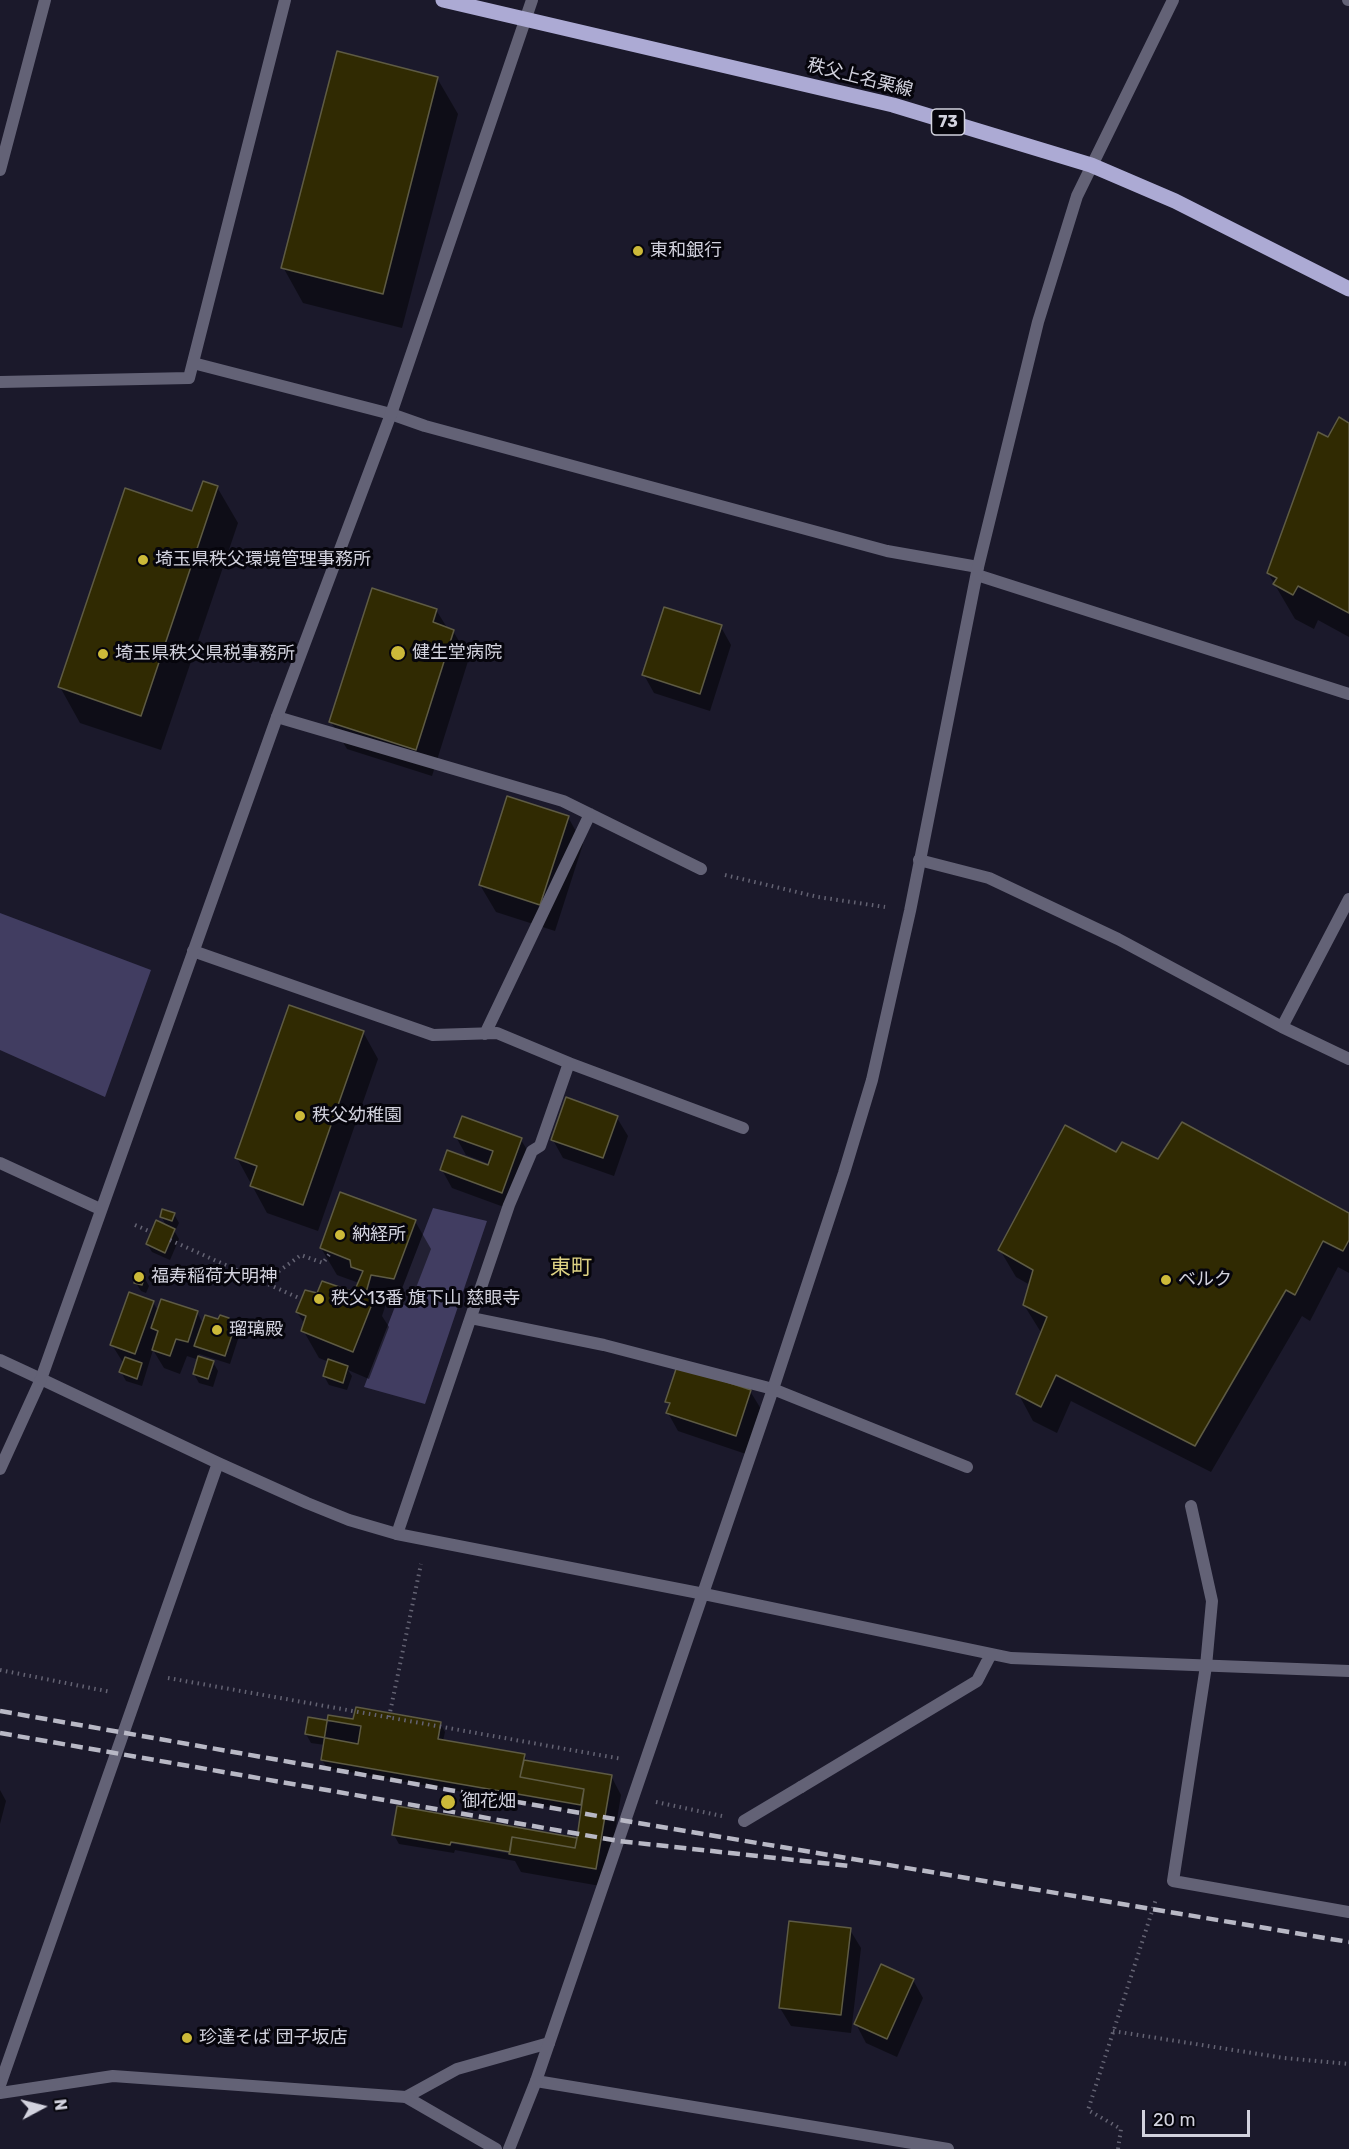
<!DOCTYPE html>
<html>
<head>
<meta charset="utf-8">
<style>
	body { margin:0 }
	#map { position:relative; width:1349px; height:2149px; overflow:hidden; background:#1b192b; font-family:Rubik,sans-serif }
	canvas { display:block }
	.north { position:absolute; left:12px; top:2077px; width:60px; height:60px; -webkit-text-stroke:4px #06050c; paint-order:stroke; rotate:83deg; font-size:16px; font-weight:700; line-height:24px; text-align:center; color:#d2d2de }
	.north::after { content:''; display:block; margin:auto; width:21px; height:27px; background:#d2d2de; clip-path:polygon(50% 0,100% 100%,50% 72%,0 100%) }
	.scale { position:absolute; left:1142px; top:2110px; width:108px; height:27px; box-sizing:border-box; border:3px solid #d2d2de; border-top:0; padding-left:8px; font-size:18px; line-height:21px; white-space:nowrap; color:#d2d2de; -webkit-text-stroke:4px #06050c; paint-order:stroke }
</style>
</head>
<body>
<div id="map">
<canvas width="1349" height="2149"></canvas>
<div class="north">N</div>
<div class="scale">20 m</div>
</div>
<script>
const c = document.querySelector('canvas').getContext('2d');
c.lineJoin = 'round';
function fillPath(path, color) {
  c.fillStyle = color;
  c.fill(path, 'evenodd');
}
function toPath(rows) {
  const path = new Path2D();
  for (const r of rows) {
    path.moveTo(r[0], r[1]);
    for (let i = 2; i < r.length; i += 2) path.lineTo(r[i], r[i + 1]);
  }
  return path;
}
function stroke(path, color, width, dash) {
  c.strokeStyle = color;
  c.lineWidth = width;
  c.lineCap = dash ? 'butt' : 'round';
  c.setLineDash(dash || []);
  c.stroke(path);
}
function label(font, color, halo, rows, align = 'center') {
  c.font = font + ' Rubik,"Noto Sans JP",sans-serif';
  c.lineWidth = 6;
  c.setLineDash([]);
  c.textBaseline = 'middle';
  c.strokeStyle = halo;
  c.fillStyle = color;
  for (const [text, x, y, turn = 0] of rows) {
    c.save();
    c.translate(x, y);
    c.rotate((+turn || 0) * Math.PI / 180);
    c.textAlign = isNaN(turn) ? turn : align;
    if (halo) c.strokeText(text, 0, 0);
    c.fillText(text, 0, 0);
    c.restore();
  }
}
const green = toPath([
	[0,913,151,970,105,1097,0,1050],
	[433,1208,487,1221,425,1404,364,1387]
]);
const shadow = toPath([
	[437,78,458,114,402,328,303,303,283,267],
	[1349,424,1349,637,1318,620,1314,629,1295,619,1268,573,1329,439],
	[217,487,238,523,161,750,80,723,60,687,193,513],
	[436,610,448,629,453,631,469,658,432,776,347,749,331,722],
	[721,627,731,645,710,711,654,693,644,675],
	[568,817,583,844,555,931,496,912,480,885],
	[363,1032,378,1059,318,1231,267,1213,237,1158],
	[617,1118,628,1136,614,1176,563,1158,553,1140],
	[456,1137,521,1140,532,1158,512,1210,452,1188,442,1170,489,1167,490,1164,466,1155],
	[1117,1154,1158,1161,1349,1215,1349,1273,1338,1267,1310,1321,1302,1316,1211,1472,1071,1401,1057,1433,1033,1421,1018,1393,1042,1334,1024,1305,1030,1285,1016,1277,1000,1250],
	[174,1214,179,1223,176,1229,172,1227,179,1239,170,1260,152,1252,147,1244,167,1227,161,1216],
	[415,1221,431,1249,409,1306,387,1301,382,1316,389,1327,369,1379,348,1370,352,1376,347,1390,329,1385,324,1376,329,1362,319,1358,303,1330,305,1325,297,1312,317,1294,355,1294,359,1283,337,1275,321,1248],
	[144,1277,149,1286,146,1293,141,1291,136,1283],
	[153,1302,158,1311,197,1312,203,1324,228,1320,234,1327,239,1336,230,1364,199,1354,198,1358,213,1362,218,1371,213,1387,199,1383,194,1374,199,1360,187,1356,180,1374,164,1368,153,1350,142,1386,126,1381,121,1372,124,1364,112,1345],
	[750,1391,761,1409,746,1454,678,1431,668,1413,670,1407,667,1402],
	[355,1721,440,1723,445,1732,443,1741,524,1755,528,1762,611,1776,621,1795,606,1887,521,1872,515,1861,455,1850,454,1853,399,1844,394,1835,578,1840,582,1813,327,1768,322,1760,325,1745,311,1743,306,1734,329,1722],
	[444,1839,511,1851,511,1854,443,1842],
	[0,1790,6,1801,0,1824],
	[850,1930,861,1948,851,2033,791,2026,780,2008],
	[913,1980,923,1998,897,2057,866,2043,856,2024]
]);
const building = toPath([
	[337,51,438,77,383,294,281,268,337,51],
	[1339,417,1349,423,1349,613,1298,586,1293,595,1273,584,1277,578,1267,573,1318,432,1328,437,1339,417],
	[203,481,218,486,141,716,58,687,125,488,192,511,203,481],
	[372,588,437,609,433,622,454,630,416,750,329,722,372,588],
	[664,607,722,625,700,694,642,675,664,607],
	[507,796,569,816,540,905,479,885,507,796],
	[289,1005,364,1031,303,1205,250,1186,257,1166,235,1158,289,1005],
	[566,1097,618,1116,603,1158,551,1140,566,1097],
	[462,1116,522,1138,502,1193,440,1170,447,1150,488,1165,493,1151,454,1137,462,1116],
	[1182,1122,1349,1213,1349,1240,1343,1251,1323,1241,1295,1295,1286,1290,1195,1446,1056,1375,1041,1407,1016,1394,1047,1317,1023,1305,1033,1270,998,1250,1065,1125,1116,1152,1122,1142,1158,1159,1182,1122],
	[340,1192,416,1220,394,1279,371,1275,365,1296,374,1299,353,1352,301,1331,306,1316,296,1312,305,1290,317,1293,322,1281,354,1292,363,1271,351,1267,350,1260,320,1248,340,1192],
	[162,1209,175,1213,172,1221,160,1217,162,1209],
	[156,1220,175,1229,165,1253,146,1244,156,1220],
	[137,1273,145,1276,142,1285,134,1283,137,1273],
	[129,1292,154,1301,135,1354,110,1345,129,1292],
	[161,1299,198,1311,188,1342,176,1339,170,1356,152,1350,158,1331,151,1328,161,1299],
	[205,1315,218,1319,220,1315,229,1318,228,1323,235,1326,225,1356,194,1346,205,1315],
	[198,1356,214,1361,208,1379,193,1374,198,1356],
	[125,1357,142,1363,137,1379,119,1372,125,1357],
	[328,1359,348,1366,343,1383,323,1376,328,1359],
	[682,1367,751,1390,736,1436,666,1413,670,1403,665,1402,676,1369,682,1367],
	[356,1707,441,1722,438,1739,525,1754,520,1777,584,1789,581,1805,321,1760,328,1715,353,1719,356,1707],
	[308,1717,361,1726,358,1744,305,1734,308,1717],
	[524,1760,612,1775,596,1869,509,1854,512,1837,575,1848,577,1838,584,1789,520,1777,524,1760],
	[397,1806,577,1838,575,1848,512,1837,510,1852,451,1842,450,1845,392,1835,397,1806],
	[789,1921,851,1928,841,2015,779,2008,789,1921],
	[881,1964,914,1979,887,2039,854,2024,881,1964]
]);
const path = toPath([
	[725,875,818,897,885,907],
	[135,1225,151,1232],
	[170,1240,301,1299],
	[264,1282,301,1255,323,1263,331,1252],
	[0,1670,111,1692],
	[168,1678,622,1759],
	[389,1717,421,1564],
	[656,1802,722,1816],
	[1113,2031,1284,2058,1349,2064],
	[1118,2149,1121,2129,1088,2110,1156,1899]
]);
const service = toPath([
	[1348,0,1349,0],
	[391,414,425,426,887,551,978,567],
	[977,575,1349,694],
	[277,717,563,801,701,869],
	[919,860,989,878,1118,939,1282,1027,1349,1059],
	[193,951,433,1035,497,1033,569,1063,743,1128],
	[1282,1027,1349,899],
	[485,1034,590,814],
	[0,1163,100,1209],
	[471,1318,604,1345,773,1389],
	[0,1360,41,1379],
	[1191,1506,1212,1601,1206,1666],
	[397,1534,509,1205,532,1151,540,1146,569,1063],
	[744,1821,801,1787],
	[536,2081,948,2149]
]);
const pedestrian = toPath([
	[406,2097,457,2069,549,2043]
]);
const minor = toPath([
	[0,170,45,0],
	[193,363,391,414],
	[0,382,189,378,285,0],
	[41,1379,218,1463,307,1503,349,1520,397,1534,704,1594,1011,1658,1349,1671],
	[773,1389,967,1467],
	[1206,1666,1173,1881,1349,1912],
	[801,1787,977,1681,991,1654],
	[0,2085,218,1463],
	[509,2149,536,2081,773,1389,844,1173,872,1080,910,911,978,567,1038,322,1077,196,1173,0]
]);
const tertiary = toPath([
	[0,1469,41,1379,277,717,391,414,532,0],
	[0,2093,113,2076,406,2097,496,2149]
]);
const primary = toPath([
	[443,0,893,105,1091,165,1175,201,1349,289]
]);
const rail = toPath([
	[0,1711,626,1821,1349,1942],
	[0,1733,619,1841,850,1866]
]);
const markers = [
	[638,251,6,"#ccb939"],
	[143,560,6,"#ccb939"],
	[398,653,8,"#ccb939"],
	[103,654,6,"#ccb939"],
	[300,1116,6,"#ccb939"],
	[340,1235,6,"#ccb939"],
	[139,1277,6,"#ccb939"],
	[1166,1280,6,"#ccb939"],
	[319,1299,6,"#ccb939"],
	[217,1330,6,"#ccb939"],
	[448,1802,8,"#ccb939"],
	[187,2038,6,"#ccb939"]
];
const shields = [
	[948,122,33]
];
const shieldNames = [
	["73",948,122]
];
const streetNames = [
	["秩父上名栗線",860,78,14]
];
const poiNames = [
	["東和銀行",650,251],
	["埼玉県秩父環境管理事務所",155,560],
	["健生堂病院",412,653],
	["埼玉県秩父県税事務所",115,654],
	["秩父幼稚園",312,1116],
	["納経所",352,1235],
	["福寿稲荷大明神",151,1277],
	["ベルク",1178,1280],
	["秩父13番 旗下山 慈眼寺",331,1299],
	["瑠璃殿",229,1330],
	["御花畑",462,1802],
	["珍達そば 団子坂店",199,2038]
];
const quarterNames = [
	["東町",571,1268]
];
fillPath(green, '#413d61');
fillPath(shadow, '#0007');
fillPath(building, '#302a02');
stroke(building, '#5e5b44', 1.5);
stroke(path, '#646373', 4, [1.5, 4.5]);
stroke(service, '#636276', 12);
stroke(pedestrian, '#636276', 12);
stroke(minor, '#636276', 12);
stroke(tertiary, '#636276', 12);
stroke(primary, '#acaad4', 15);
stroke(rail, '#b8b8c5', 4.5, [12, 6]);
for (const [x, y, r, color] of markers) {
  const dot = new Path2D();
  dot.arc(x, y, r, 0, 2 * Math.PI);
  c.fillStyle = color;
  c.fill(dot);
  stroke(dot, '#06050c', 2);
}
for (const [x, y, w] of shields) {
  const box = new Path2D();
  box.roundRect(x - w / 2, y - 13, w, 26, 4.5);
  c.fillStyle = '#06050c';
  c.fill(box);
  stroke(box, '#d2d2de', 1.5);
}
label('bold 16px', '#d2d2de', null, shieldNames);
label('18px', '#d2d2de', '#06050c', streetNames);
label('18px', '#d2d2de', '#06050c', poiNames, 'left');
label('21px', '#ded284', '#06050c', quarterNames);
</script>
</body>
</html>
